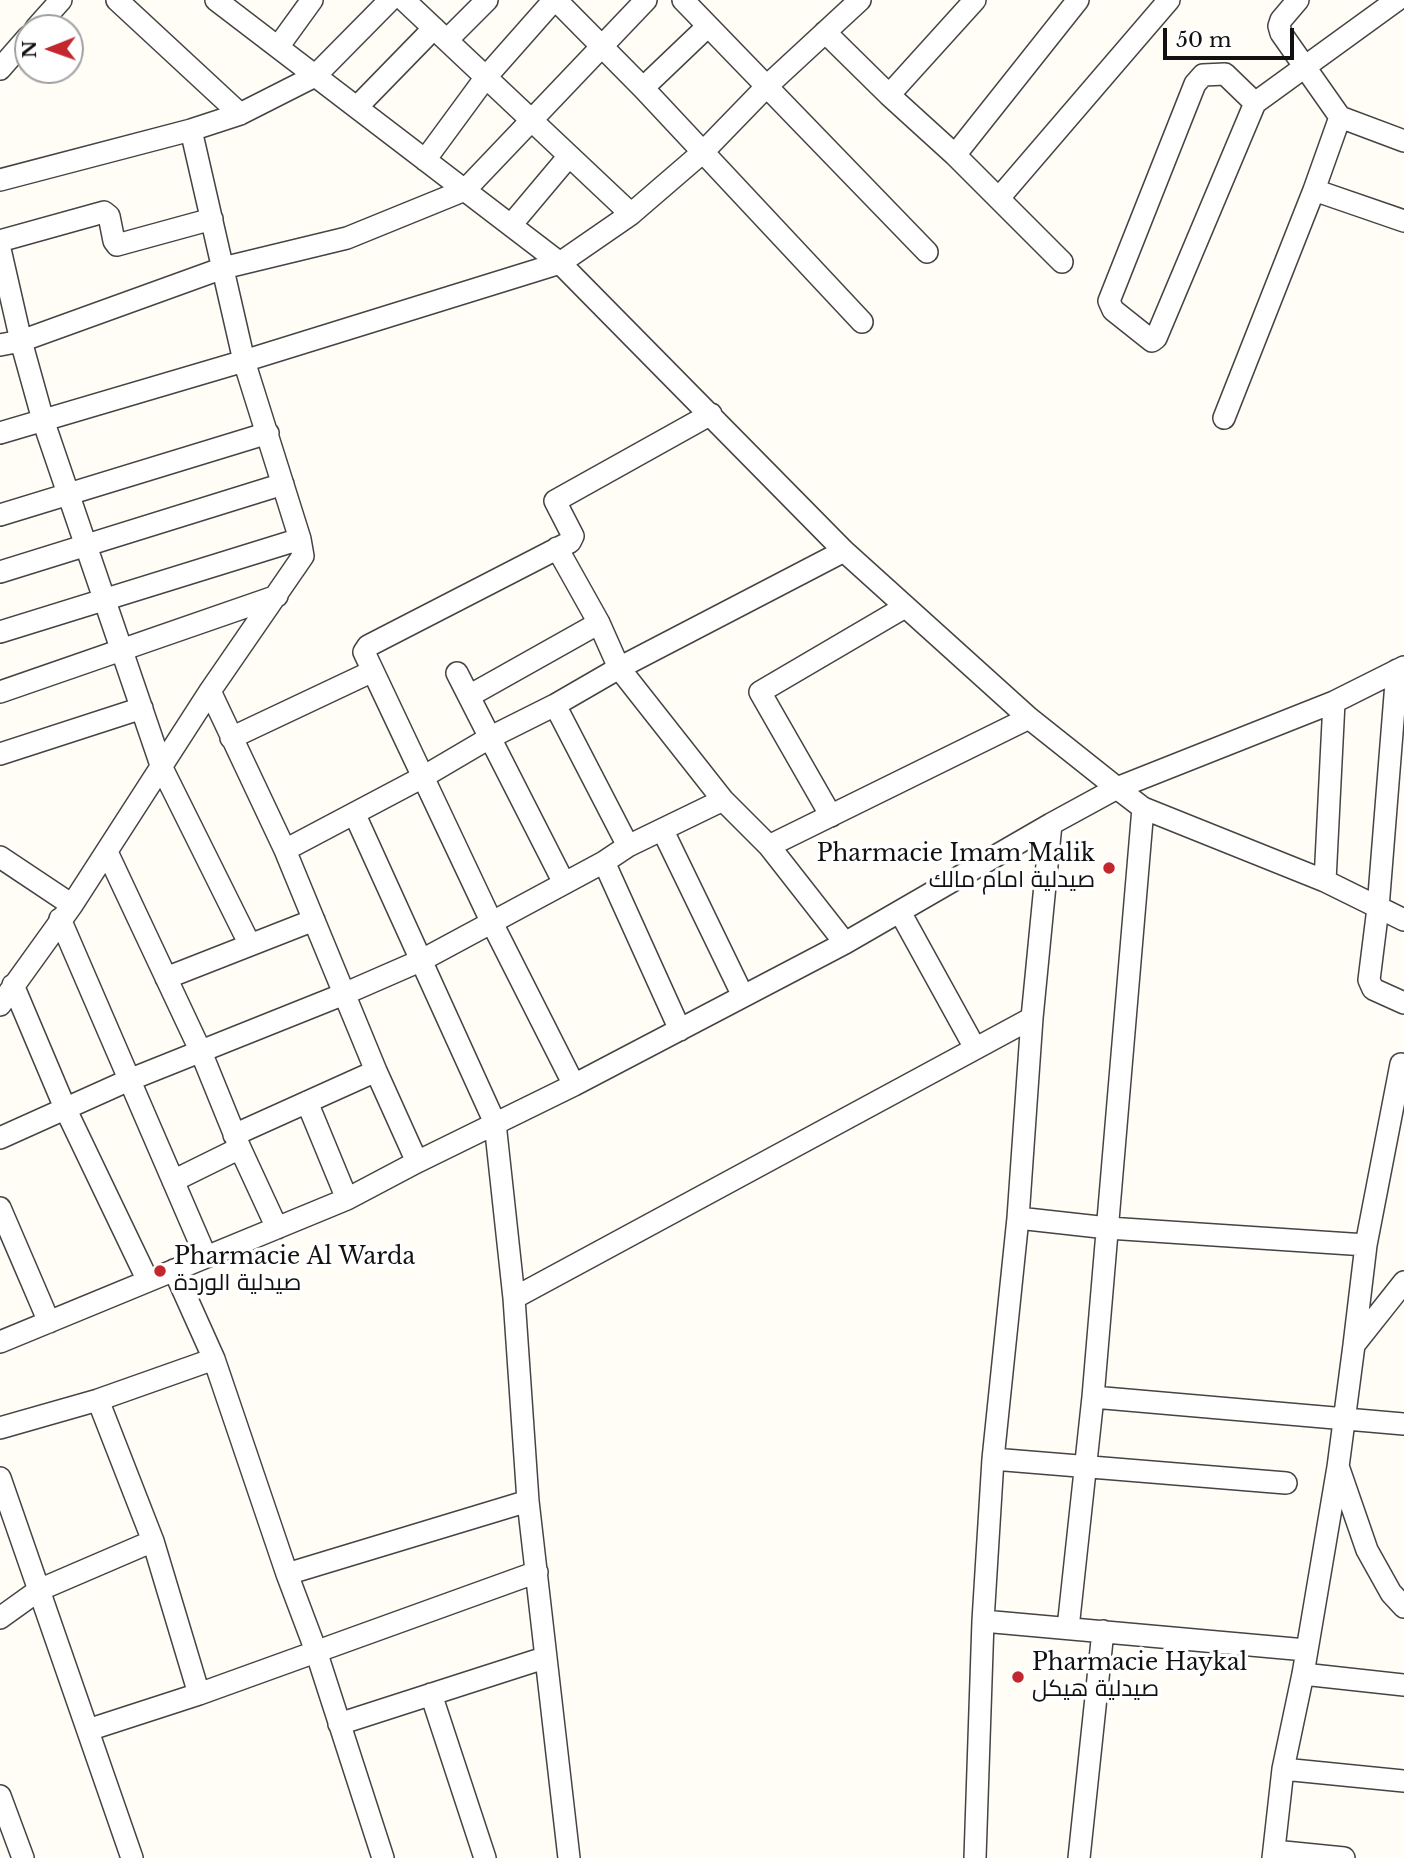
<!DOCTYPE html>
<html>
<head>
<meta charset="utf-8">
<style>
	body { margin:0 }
	#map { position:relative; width:1404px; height:1858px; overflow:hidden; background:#fffdf5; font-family:"Libre Baskerville",serif }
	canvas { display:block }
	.north { position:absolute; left:14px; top:14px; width:70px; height:70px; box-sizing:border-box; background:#fff; border:2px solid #a0a0a0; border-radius:50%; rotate:269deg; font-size:19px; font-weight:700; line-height:28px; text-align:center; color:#111 }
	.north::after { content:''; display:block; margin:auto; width:24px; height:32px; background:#c4262e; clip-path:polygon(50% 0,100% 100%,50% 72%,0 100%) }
	.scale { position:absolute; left:1163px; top:28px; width:131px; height:32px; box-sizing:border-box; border:4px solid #111; border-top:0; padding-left:9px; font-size:21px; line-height:24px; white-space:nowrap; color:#111; -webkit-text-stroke:5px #fff; paint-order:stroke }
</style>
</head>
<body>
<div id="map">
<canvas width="1404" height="1858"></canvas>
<div class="north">N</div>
<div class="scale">50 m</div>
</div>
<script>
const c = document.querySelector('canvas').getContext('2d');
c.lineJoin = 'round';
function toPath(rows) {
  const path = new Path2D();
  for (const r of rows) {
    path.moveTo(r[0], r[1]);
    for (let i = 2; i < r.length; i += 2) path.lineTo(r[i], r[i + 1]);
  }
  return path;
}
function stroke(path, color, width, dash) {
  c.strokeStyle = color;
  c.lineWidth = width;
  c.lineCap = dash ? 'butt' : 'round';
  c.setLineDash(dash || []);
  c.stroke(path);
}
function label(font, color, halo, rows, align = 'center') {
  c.font = font + ' "Libre Baskerville",Cairo,serif';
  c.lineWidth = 7;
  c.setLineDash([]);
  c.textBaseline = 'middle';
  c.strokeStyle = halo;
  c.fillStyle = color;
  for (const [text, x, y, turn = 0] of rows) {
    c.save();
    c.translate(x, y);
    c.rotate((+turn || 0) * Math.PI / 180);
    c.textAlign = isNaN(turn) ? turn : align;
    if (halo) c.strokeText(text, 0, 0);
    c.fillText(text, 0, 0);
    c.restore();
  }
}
const minor = toPath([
	[117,0,240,114],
	[216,0,560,263,844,551,1029,718,1117,788,1143,808,1325,881,1404,920],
	[404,0,631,214],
	[556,0,643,88,862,322],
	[683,0,927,252],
	[1298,0,1281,20,1279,26,1281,33,1340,117,1404,141],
	[36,28,61,0],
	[825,32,889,95,955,155,1062,262],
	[447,40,487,0],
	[278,47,312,0],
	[0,69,28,37],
	[643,88,708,26],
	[889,95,975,0],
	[1255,103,1225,74,1203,75,1195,84,1109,301,1113,310,1152,341,1156,338,1255,103,1397,0],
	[357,107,434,28],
	[955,155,1078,0],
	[425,160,486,77,554,0],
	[0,180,191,130,240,114,315,76,390,0],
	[1314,190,1404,221],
	[999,198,1169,0],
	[511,225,569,156],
	[0,241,104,212,109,216,114,241,117,245,212,219],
	[0,249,21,341,43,420,162,768,250,945],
	[0,345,21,341,223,268,347,238,465,190,646,0],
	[1224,418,1314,190,1340,117],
	[0,433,244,361,560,263,631,214,703,152,767,86,860,0],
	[0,515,268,433],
	[557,548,599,623,619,668,723,800,769,846,845,943],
	[0,572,283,484],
	[0,632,300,539],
	[1397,670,1378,908,1369,980,1373,989,1404,1003],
	[457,673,564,883],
	[210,691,285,850,376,1071,417,1162],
	[0,692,277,596],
	[469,696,599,623],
	[555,705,628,846],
	[231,738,373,671],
	[0,754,142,708],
	[355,815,495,1123,514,1298,528,1501,569,1858],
	[831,816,760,692,905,607],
	[663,831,743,996],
	[769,846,1029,718],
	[285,850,423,777,491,737,555,705,619,668,844,551],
	[107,852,201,1052,240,1148,277,1228],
	[0,857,72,905],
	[604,862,680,1030],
	[1325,881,1334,702],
	[900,912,975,1048],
	[60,919,206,1257],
	[166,978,314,920],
	[13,985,65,1108,148,1281],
	[0,1005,72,905,210,691,303,556,300,539,244,361,191,130],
	[574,1085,492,923,364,652,368,646,570,542,573,536,555,501,711,414],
	[307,1102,347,1199],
	[234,1135,376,1071],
	[0,1138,129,1080,344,994,422,960,604,862,628,846,723,800],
	[173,1181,240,1148],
	[0,1208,49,1322],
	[1018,1218,1108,1228,1366,1245],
	[174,1270,214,1359,287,1574,316,1651,383,1858],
	[514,1298,1032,1018],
	[0,1342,347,1199,417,1162,574,1085,845,943,1051,824,1117,788,1334,702,1404,667],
	[1354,1345,1366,1245,1401,1064,1404,1065],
	[1093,1397,1404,1424],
	[98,1400,153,1541,199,1694],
	[0,1428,98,1400,214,1359],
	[993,1459,1286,1483],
	[1339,1469,1367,1550,1391,1593,1404,1607],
	[0,1478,132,1858],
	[287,1574,528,1501],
	[0,1618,39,1590,153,1541],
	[983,1621,1306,1650],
	[1068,1628,1093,1397,1143,808],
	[1303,1674,1404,1685],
	[431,1694,485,1858],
	[339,1724,544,1658],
	[88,1730,199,1694,537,1572],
	[1283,1769,1404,1781],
	[0,1796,23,1858],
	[1274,1851,1344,1858],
	[975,1858,983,1621,993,1459,1018,1218,1032,1018,1051,824],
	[1079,1858,1103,1631],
	[1273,1858,1283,1769,1303,1674,1338,1467,1354,1345,1404,1282]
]);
const markers = [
	[1109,868,7,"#c4262e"],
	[160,1271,7,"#c4262e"],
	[1018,1677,7,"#c4262e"]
];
const poiNames = [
	["Pharmacie Imam Malik",1095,855,"right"],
	["صيدلية امام مالك",1095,881,"right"],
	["Pharmacie Al Warda",174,1258],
	["صيدلية الوردة",174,1284],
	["Pharmacie Haykal",1032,1664],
	["صيدلية هيكل",1032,1690]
];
stroke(minor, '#444', 24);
stroke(minor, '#fff', 21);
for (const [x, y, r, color] of markers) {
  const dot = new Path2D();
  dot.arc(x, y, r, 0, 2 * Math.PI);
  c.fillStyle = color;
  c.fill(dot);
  stroke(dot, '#fff', 2.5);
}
label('23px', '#111', '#fff', poiNames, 'left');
</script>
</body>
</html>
